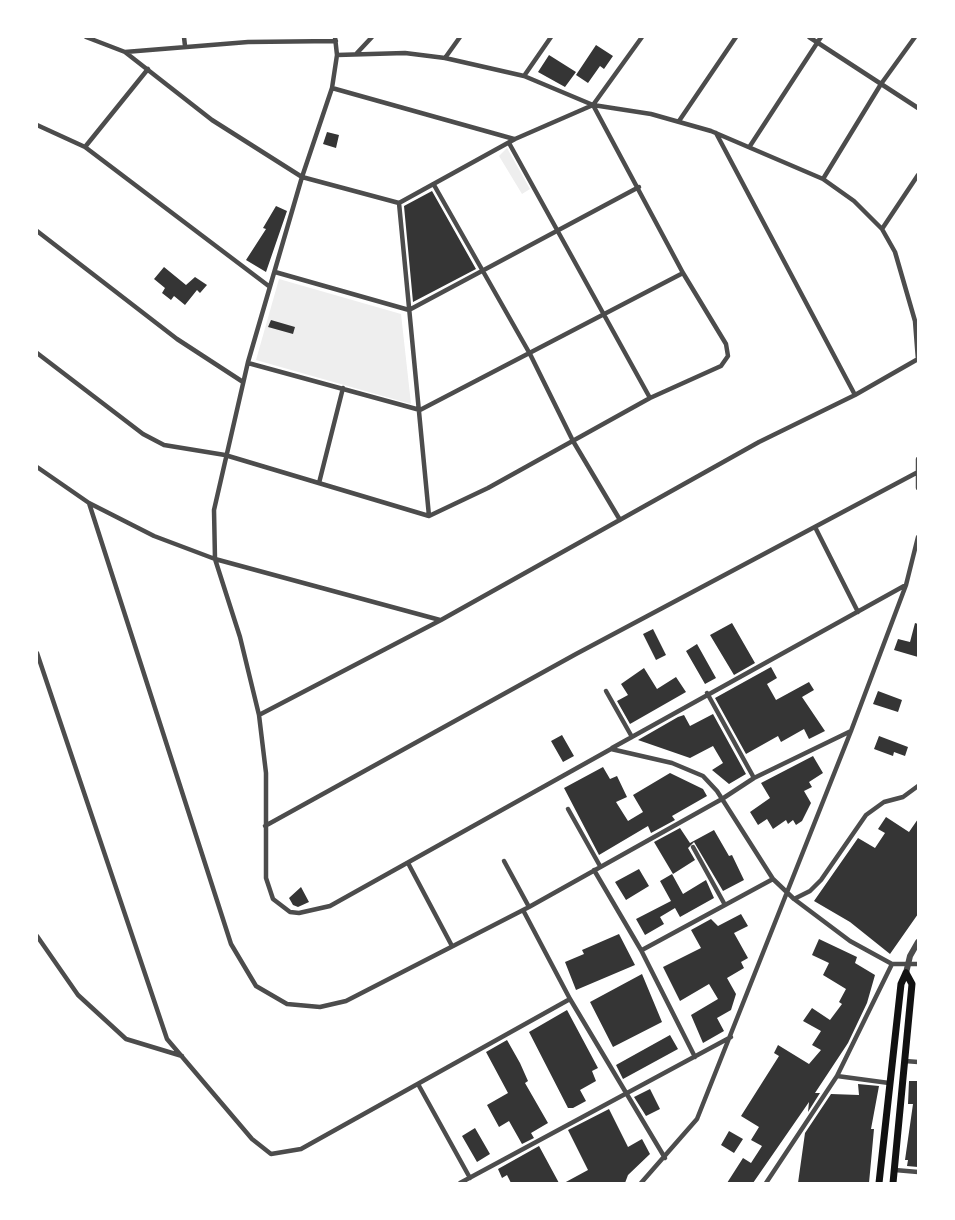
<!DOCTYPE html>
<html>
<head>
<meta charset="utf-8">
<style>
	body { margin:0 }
	#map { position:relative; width:955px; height:1220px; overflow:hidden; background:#fff; font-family:Raleway,sans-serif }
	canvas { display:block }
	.frame { position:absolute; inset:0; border:38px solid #fff; pointer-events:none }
</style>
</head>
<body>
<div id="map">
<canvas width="955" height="1220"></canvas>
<div class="frame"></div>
</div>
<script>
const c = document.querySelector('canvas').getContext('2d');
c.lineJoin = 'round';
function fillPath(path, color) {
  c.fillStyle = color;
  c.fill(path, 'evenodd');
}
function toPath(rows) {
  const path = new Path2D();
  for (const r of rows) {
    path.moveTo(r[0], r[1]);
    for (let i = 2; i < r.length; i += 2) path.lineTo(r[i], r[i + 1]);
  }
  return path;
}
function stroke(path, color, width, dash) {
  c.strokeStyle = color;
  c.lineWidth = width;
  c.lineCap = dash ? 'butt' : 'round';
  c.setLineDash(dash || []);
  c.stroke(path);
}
const green = toPath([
	[507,148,530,189,522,194,499,156],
	[279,279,401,314,411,404,256,360]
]);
const building = toPath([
	[596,45,613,56,604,69,600,66,588,83,576,75],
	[549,55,576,72,565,87,538,72],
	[327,132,339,135,336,148,323,144],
	[432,191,476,269,413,302,404,206],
	[276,206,287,211,266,272,246,260,266,229,263,228],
	[164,267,186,285,195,277,207,285,200,293,197,290,185,305,174,296,171,300,162,293,165,288,154,279],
	[271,320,295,327,293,334,268,327],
	[732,623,755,663,734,675,710,635],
	[915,623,918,624,918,657,894,650,898,639,910,642],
	[653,629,666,655,656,660,643,634],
	[697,644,716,678,705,684,686,651],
	[771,667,777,678,767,684,776,700,809,682,814,690,802,697,825,731,809,739,804,729,781,742,778,736,746,754,715,698],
	[644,668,657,689,676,677,686,692,630,724,617,701,628,695,621,684],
	[878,691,902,700,898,712,873,704],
	[713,714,746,774,729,784,712,770,723,763,713,746,690,758,638,740,678,717,684,715,690,726],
	[562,735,574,756,563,762,551,741],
	[879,736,908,747,905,756,894,752,893,756,874,749],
	[813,756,823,773,809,782,812,787,804,791,811,803,802,821,796,825,793,820,788,824,786,820,773,829,767,819,758,825,750,812,770,798,761,783],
	[603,767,610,779,617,776,627,797,616,802,628,821,643,812,633,795,670,773,703,789,707,796,672,816,675,820,651,833,648,826,599,855,564,788],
	[886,817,909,832,918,819,918,914,890,954,850,922,814,901,858,838,875,848,885,833,878,829],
	[680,828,690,843,714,830,729,856,732,855,744,880,723,891,694,842,688,848,695,860,673,874,654,842],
	[639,869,649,886,626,900,615,882],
	[672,874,683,894,706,880,714,898,680,917,675,908,660,917,664,924,645,935,636,919,671,901,660,881],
	[301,887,309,902,298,907,293,905,289,898],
	[741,914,748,926,734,933,748,958,741,962,744,968,727,978,736,994,731,1010,717,1018,724,1031,703,1043,691,1015,718,999,709,984,680,1001,663,967,701,948,691,930,711,919,718,926],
	[619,934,635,965,576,990,565,962,584,954,582,950],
	[819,939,857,957,855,963,875,975,867,1003,848,1043,815,1093,820,1093,808,1112,809,1102,753,1183,727,1183,743,1158,751,1163,762,1146,751,1140,759,1127,741,1116,779,1056,774,1053,778,1045,809,1064,821,1050,812,1045,821,1031,803,1021,812,1008,830,1020,842,1004,839,1002,846,989,823,975,829,963,812,955],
	[642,974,662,1022,613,1047,590,1002],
	[567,1010,598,1068,592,1071,596,1081,580,1090,586,1101,573,1108,568,1108,529,1032],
	[670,1035,678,1049,623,1079,616,1065],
	[507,1040,520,1063,528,1081,525,1083,548,1123,531,1133,534,1138,522,1144,509,1121,499,1127,487,1105,508,1093,486,1052],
	[909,1081,918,1081,918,1167,907,1166,908,1160,905,1160,913,1104,908,1104],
	[858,1084,879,1086,871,1129,874,1129,869,1183,798,1183,805,1133,831,1094,859,1095],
	[650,1089,660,1109,646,1116,634,1097],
	[609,1109,628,1147,642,1139,650,1154,628,1175,625,1183,564,1183,588,1170,568,1130],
	[475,1128,490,1154,477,1162,462,1136],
	[729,1131,743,1139,734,1153,721,1145],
	[539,1146,559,1183,511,1183,507,1175,502,1178,498,1169]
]);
const minor = toPath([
	[86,37,125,52,212,120,302,177,399,203,515,139,593,105,642,37],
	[184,37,185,46],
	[335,37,337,55,332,88,302,177,248,362,214,510,215,559,240,637,259,715,266,773,266,878,273,899,290,912,299,913,330,906,611,749,672,763,703,776,717,791,773,879,794,899,850,941,892,964,918,964],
	[809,37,918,108],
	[125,52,248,42,336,41],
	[357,53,372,37],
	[337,55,405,53,445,58,524,76,593,105,651,114,711,131,823,179,854,201,882,229,895,252,915,321,918,360],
	[445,58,460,37],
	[524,76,551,37],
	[332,88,514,139],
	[679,121,736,37],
	[37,125,85,147,270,287],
	[716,133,855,395],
	[509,143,650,398],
	[750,146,821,37],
	[85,147,148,69],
	[823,179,881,84,915,37],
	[434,185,530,354,573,441,620,520],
	[399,203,429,516],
	[882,229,918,175],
	[37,231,177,339,243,382],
	[275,272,409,310,639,187],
	[37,353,143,434,164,445,225,455,429,516,488,488,650,398,721,366,728,356,726,344,683,273,593,105],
	[248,363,420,410,683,273],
	[918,459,918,488],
	[37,467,89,503,154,536,215,559,440,620],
	[319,483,343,388],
	[89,503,231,944,256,986,287,1004,320,1007,346,1001,529,907,722,799,754,778,851,731],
	[815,527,858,612],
	[37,653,167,1039,252,1139,271,1154,301,1149,570,999],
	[606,691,632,737],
	[707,693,754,778],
	[259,715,441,620,759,442,855,395,918,359],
	[612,748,904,586],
	[568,809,600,866],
	[265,826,576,654,918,472],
	[693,847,725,905],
	[504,861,529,907],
	[408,863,452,946],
	[594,870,641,950,695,1057],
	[794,899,810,891,821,880,866,815,884,802,903,797,918,786],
	[523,910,570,999,665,1158],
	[37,936,78,995,126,1039,182,1056],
	[642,950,773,879],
	[905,1061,918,1062],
	[837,1076,889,1083],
	[418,1084,470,1178],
	[895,1170,918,1172],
	[460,1183,731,1037],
	[641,1183,697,1119,851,731,906,585,918,537],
	[766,1183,837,1076,892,964]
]);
const tertiary = toPath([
	[906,973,910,956,918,942]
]);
const secondary = toPath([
	[879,1183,901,984,906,973],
	[893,1183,912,984,906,973]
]);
fillPath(green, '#eee');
fillPath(building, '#353535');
stroke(minor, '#4c4c4c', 4.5);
stroke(tertiary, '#4c4c4c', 6);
stroke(secondary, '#111', 7);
</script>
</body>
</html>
